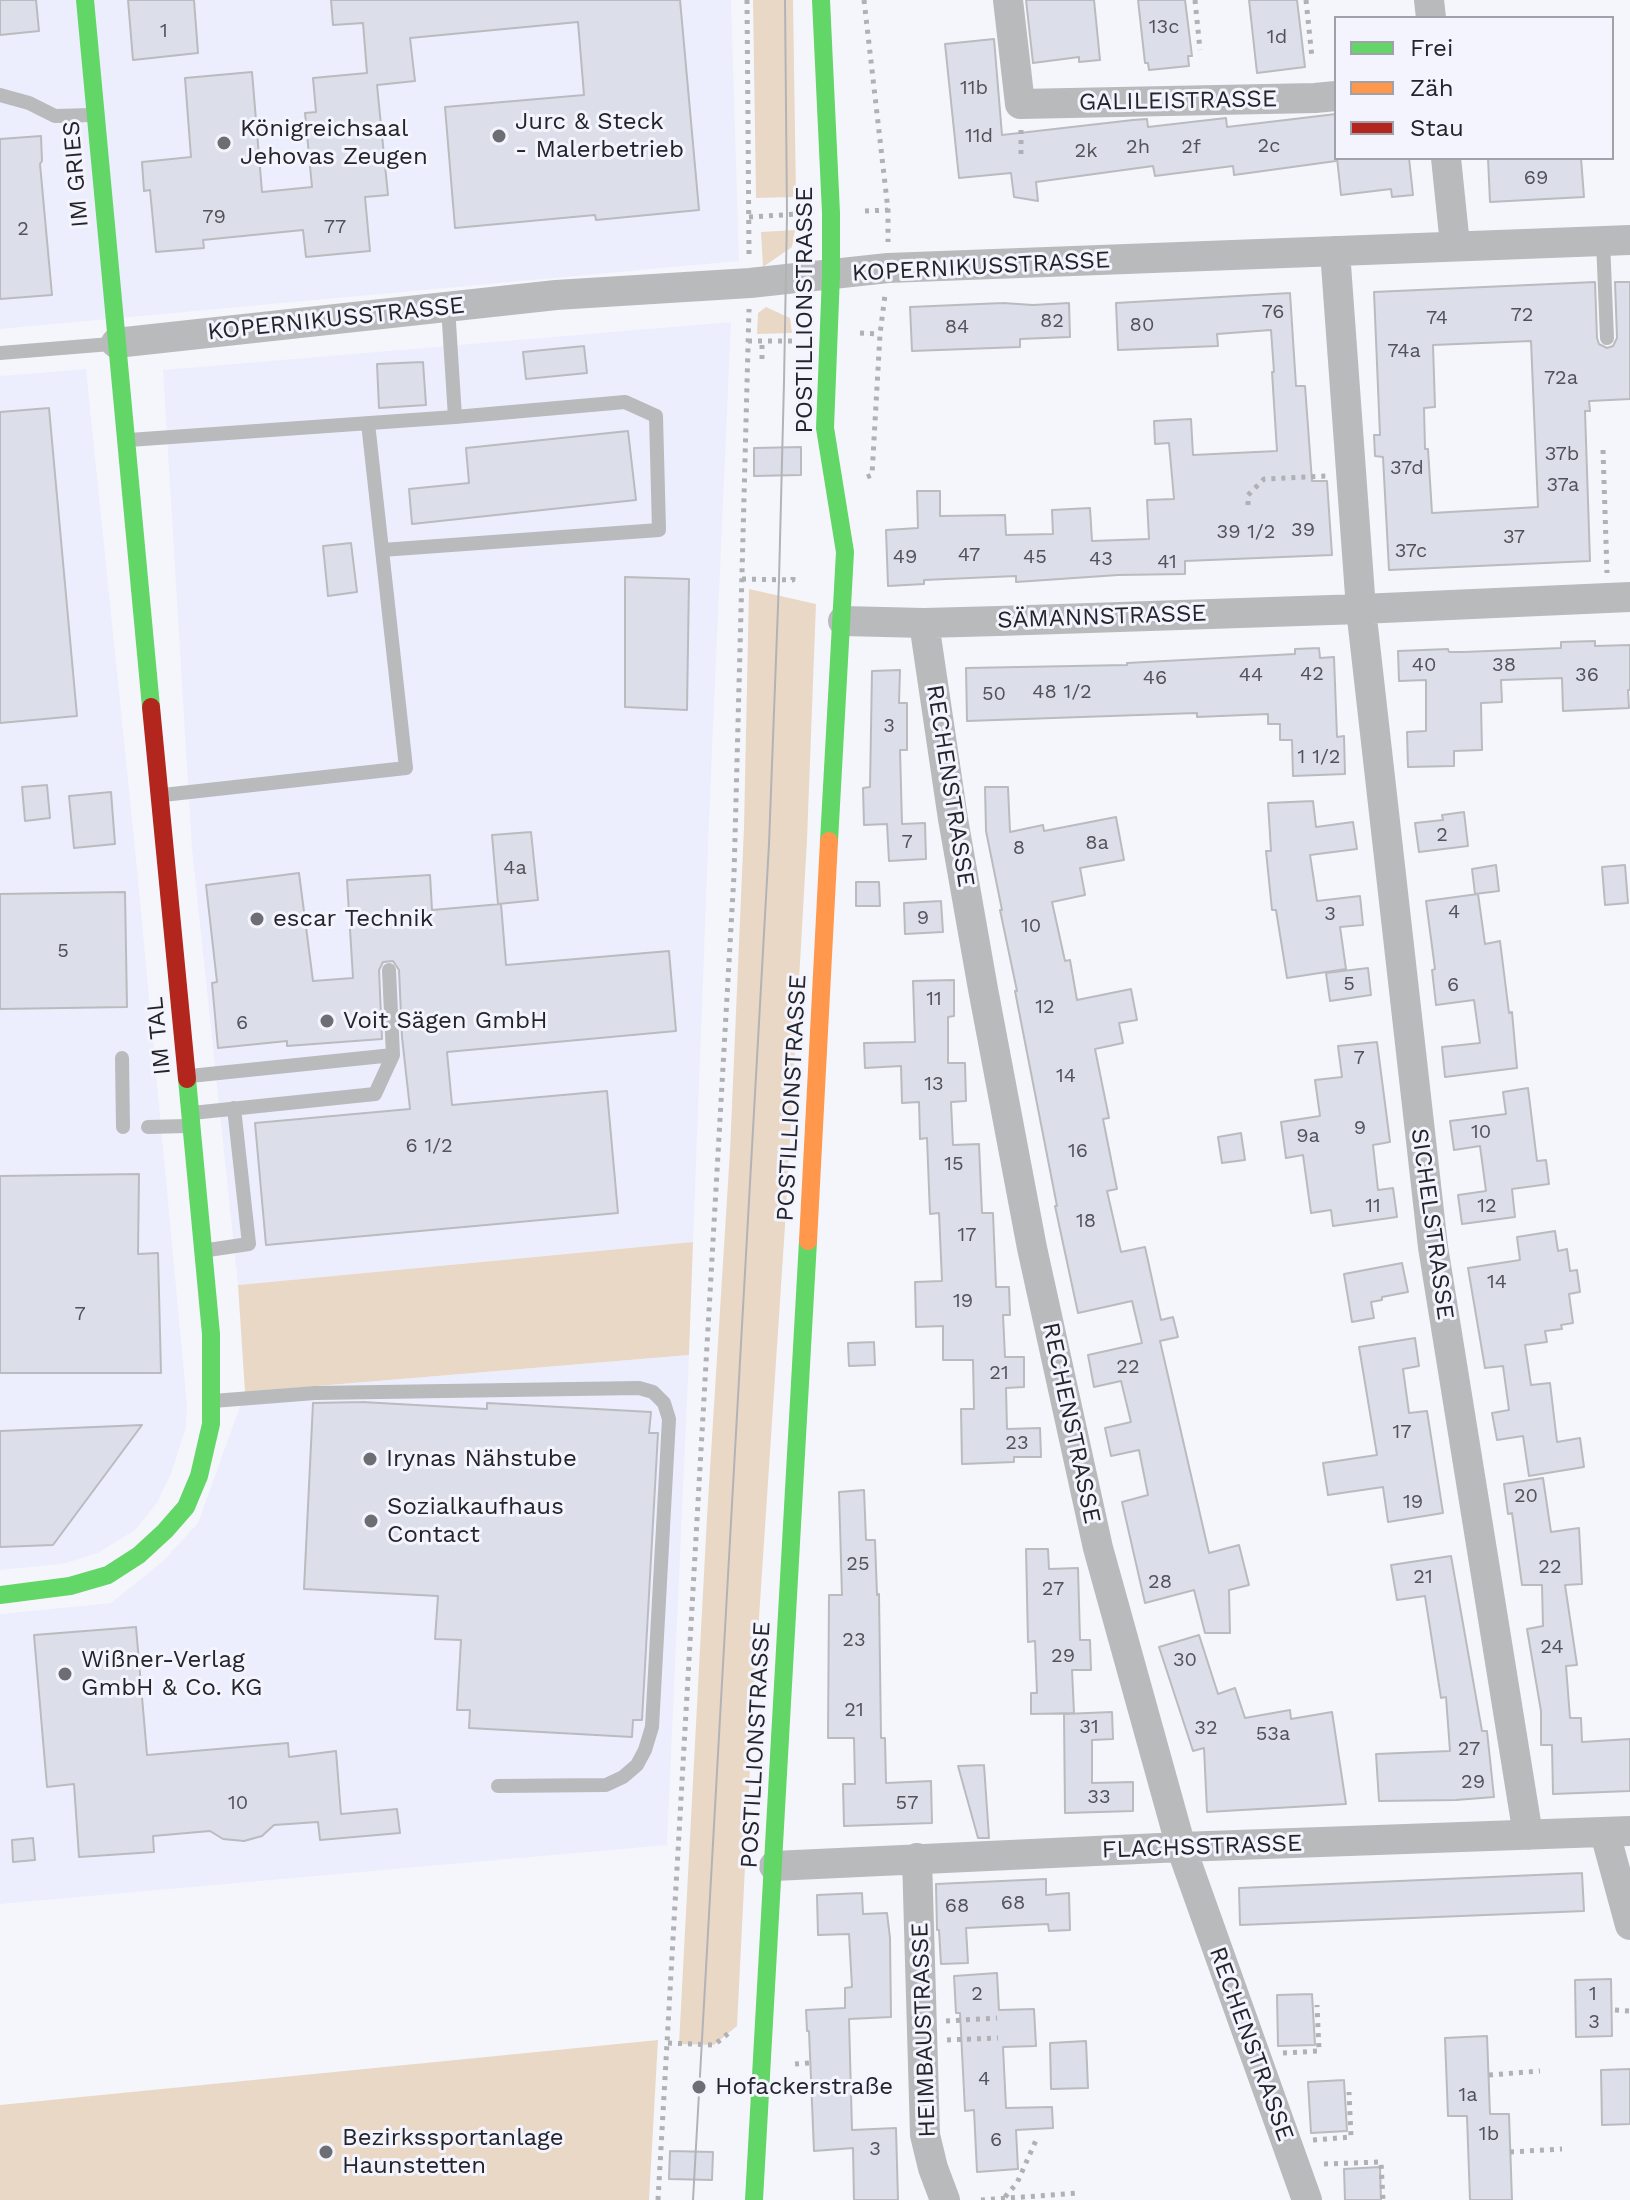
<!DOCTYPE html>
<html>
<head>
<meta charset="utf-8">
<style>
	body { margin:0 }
	#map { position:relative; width:1630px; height:2200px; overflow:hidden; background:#f5f6fb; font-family:"Work Sans",sans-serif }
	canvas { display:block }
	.legend { position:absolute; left:1334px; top:16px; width:280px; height:144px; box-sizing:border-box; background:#f3f4fd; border:2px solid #a0a1a9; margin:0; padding:10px 14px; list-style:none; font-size:24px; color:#24242a }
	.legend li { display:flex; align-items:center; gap:16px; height:40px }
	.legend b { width:40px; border:2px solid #a0a1a9 }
</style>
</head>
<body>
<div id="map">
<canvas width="1630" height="2200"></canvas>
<ul class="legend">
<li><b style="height:10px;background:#63d668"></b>Frei</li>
<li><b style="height:10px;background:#ff974d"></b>Zäh</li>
<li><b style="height:10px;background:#b3261e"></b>Stau</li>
</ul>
</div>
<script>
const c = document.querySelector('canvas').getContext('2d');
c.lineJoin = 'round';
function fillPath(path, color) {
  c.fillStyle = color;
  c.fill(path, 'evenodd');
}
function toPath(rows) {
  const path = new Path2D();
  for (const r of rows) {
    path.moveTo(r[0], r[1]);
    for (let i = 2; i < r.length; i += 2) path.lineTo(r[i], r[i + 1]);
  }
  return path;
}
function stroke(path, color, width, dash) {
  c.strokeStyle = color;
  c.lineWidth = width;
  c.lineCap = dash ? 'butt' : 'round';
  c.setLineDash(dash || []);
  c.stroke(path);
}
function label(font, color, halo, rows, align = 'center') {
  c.font = font + ' "Work Sans",sans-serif';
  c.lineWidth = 6;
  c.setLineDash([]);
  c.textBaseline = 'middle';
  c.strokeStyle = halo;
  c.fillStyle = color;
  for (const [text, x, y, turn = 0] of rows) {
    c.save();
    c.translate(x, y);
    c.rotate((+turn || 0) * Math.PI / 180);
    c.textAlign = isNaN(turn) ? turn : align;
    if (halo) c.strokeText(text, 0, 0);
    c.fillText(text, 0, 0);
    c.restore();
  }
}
const built = toPath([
	[0,0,731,0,739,261,0,329],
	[731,322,710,796,693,1242,238,1285,192,849,163,370],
	[86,369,136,858,187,1405,186,1427,171,1474,157,1503,135,1530,98,1553,63,1564,0,1570,0,376],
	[689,1355,667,1845,0,1904,0,1614,111,1603,163,1561,198,1523,245,1392]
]);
const green = toPath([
	[753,0,793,0,796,197,756,198],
	[795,230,792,247,763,267,761,232],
	[766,307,790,318,792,333,757,334,758,313],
	[749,589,816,604,807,840,785,1226,753,1708,737,2026,714,2045,679,2044,707,1517,730,1151,744,827],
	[693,1242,689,1355,245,1392,238,1285],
	[658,2040,649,2200,0,2200,0,2105]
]);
const building = toPath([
	[0,0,36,0,39,31,0,35,0,0],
	[128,0,194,0,198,53,133,60,128,0],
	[331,0,680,0,699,210,596,220,595,215,455,228,445,107,584,95,578,22,410,38,415,81,377,85,388,195,365,197,370,251,306,257,303,230,203,240,204,248,156,252,150,190,144,191,142,162,191,157,185,78,252,72,262,192,312,187,305,113,316,112,313,78,367,73,363,23,333,25,331,0],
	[1026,0,1094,0,1100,60,1079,62,1079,57,1033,63,1026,0],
	[1138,0,1185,0,1192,56,1188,56,1189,66,1149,70,1148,63,1145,63,1138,0],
	[1249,0,1297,0,1305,67,1257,73,1249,0],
	[994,39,1002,135,1133,120,1147,119,1148,127,1226,118,1227,127,1336,114,1336,161,1234,175,1233,166,1155,176,1153,166,1036,182,1038,201,1014,197,1011,173,959,178,945,44,994,39],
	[41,136,42,161,40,164,52,295,0,299,0,139,41,136],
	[1337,158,1409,158,1413,195,1392,197,1391,189,1341,195,1337,158],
	[1488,158,1581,158,1584,197,1490,202,1488,158],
	[1595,282,1597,338,1599,344,1607,348,1613,346,1617,338,1615,282,1630,282,1630,399,1589,401,1590,411,1585,411,1590,561,1389,570,1383,457,1375,456,1374,435,1380,435,1374,292,1595,282],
	[1531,341,1538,507,1432,513,1428,449,1425,449,1424,408,1435,407,1433,345,1531,341],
	[1290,293,1296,386,1305,386,1312,481,1327,481,1332,555,1185,561,1185,574,1118,575,1016,582,1016,576,924,580,924,584,888,586,886,530,918,528,917,491,940,491,940,516,1005,515,1006,535,1053,534,1052,510,1090,508,1092,541,1149,539,1147,500,1174,499,1169,443,1155,444,1154,421,1191,419,1193,455,1277,451,1272,372,1274,372,1271,330,1217,334,1218,346,1118,350,1116,303,1290,293],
	[1003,303,1033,305,1069,303,1070,337,1020,339,1020,347,912,351,910,307,1003,303],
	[584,346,587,373,526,379,523,352,584,346],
	[423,362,426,405,379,408,377,364,423,362],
	[49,408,77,716,0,723,0,412,49,408],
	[628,431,636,500,412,524,409,489,469,483,466,448,628,431],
	[801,447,801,475,754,476,754,448,801,447],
	[351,543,357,592,328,596,323,546,351,543],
	[625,577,689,579,687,710,625,707,625,577],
	[1595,641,1595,646,1630,645,1630,690,1628,690,1629,708,1563,711,1562,678,1501,680,1502,702,1481,703,1482,750,1454,751,1454,766,1408,767,1407,732,1426,731,1426,680,1399,681,1398,651,1448,649,1449,652,1464,652,1561,648,1561,642,1595,641],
	[1319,648,1320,658,1334,657,1337,737,1344,736,1345,774,1293,776,1292,740,1280,740,1280,724,1268,724,1268,714,1197,717,1197,713,967,721,966,668,1127,665,1127,663,1295,654,1295,649,1319,648],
	[900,670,899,703,907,703,907,750,900,750,902,824,925,823,926,859,889,861,887,824,864,825,863,788,870,787,872,671,900,670],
	[47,785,50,818,25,821,22,787,47,785],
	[985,787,1008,787,1010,832,1043,825,1044,831,1116,817,1124,860,1080,868,1085,895,1052,902,1065,961,1070,960,1077,1000,1131,989,1137,1020,1119,1023,1123,1043,1095,1049,1109,1118,1103,1119,1117,1189,1107,1191,1121,1252,1145,1247,1161,1320,1173,1317,1178,1337,1160,1341,1209,1553,1239,1545,1249,1585,1229,1590,1230,1633,1205,1633,1194,1590,1145,1603,1122,1502,1148,1495,1139,1450,1111,1456,1105,1428,1131,1422,1121,1381,1094,1387,1088,1355,1142,1343,1132,1301,1078,1313,1055,1206,1057,1206,1015,991,1017,991,1000,910,1002,910,986,831,985,787],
	[111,792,115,844,74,848,69,796,111,792],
	[1313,801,1316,827,1353,822,1357,849,1310,855,1317,901,1360,896,1363,925,1340,927,1346,969,1287,978,1276,910,1272,910,1266,851,1271,851,1268,803,1313,801],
	[1464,812,1468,846,1419,852,1415,823,1443,820,1442,815,1464,812],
	[531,832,538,900,498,904,492,835,531,832],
	[1496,865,1499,891,1475,894,1472,869,1496,865],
	[1625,865,1628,903,1605,905,1602,867,1625,865],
	[299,873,313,981,353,978,347,880,430,875,432,910,501,904,506,965,669,951,676,1031,447,1052,452,1105,607,1091,618,1213,266,1245,255,1123,410,1109,402,1037,399,970,393,961,383,962,379,970,382,1039,287,1046,287,1041,218,1048,212,983,217,982,206,885,299,873],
	[856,882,879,882,880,906,856,906,856,882],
	[125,892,127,1007,0,1009,0,894,125,892],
	[1478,894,1485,944,1500,941,1509,1013,1512,1012,1517,1068,1445,1077,1442,1047,1480,1043,1474,1000,1436,1005,1432,970,1435,969,1426,901,1478,894],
	[941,901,943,932,905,934,904,903,941,901],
	[1368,968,1371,995,1330,1001,1326,973,1368,968],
	[954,980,954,1016,948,1017,948,1063,965,1063,966,1101,951,1102,953,1145,979,1144,982,1213,993,1213,996,1287,1009,1287,1010,1315,1003,1315,1005,1357,1024,1357,1024,1387,1006,1388,1007,1429,1040,1428,1041,1457,1014,1457,1014,1462,962,1464,961,1409,974,1409,973,1360,943,1360,943,1326,916,1327,915,1282,942,1281,939,1213,930,1214,927,1138,920,1139,919,1102,902,1103,901,1066,865,1068,864,1043,915,1042,913,981,954,980],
	[1377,1042,1390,1142,1373,1145,1378,1190,1393,1188,1397,1217,1333,1226,1331,1210,1311,1213,1303,1155,1286,1158,1281,1122,1320,1116,1315,1080,1342,1077,1338,1046,1377,1042],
	[1528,1088,1537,1161,1546,1160,1549,1184,1512,1189,1515,1217,1462,1224,1458,1195,1486,1191,1480,1146,1454,1150,1450,1121,1506,1114,1503,1092,1528,1088],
	[1241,1133,1245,1160,1222,1163,1218,1137,1241,1133],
	[139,1174,138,1254,158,1253,161,1373,0,1373,0,1176,139,1174],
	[1555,1231,1558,1251,1567,1249,1570,1271,1577,1270,1580,1292,1569,1294,1573,1323,1561,1325,1562,1329,1545,1331,1547,1342,1525,1345,1531,1385,1550,1383,1557,1442,1580,1438,1584,1467,1529,1476,1523,1436,1497,1440,1492,1413,1509,1410,1503,1366,1485,1368,1468,1268,1520,1260,1517,1237,1555,1231],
	[1402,1263,1408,1292,1382,1297,1382,1300,1371,1302,1374,1318,1352,1322,1344,1274,1402,1263],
	[1415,1338,1419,1366,1403,1369,1409,1413,1427,1411,1443,1513,1388,1522,1383,1487,1328,1495,1323,1463,1377,1455,1359,1347,1415,1338],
	[874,1342,875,1365,849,1366,848,1343,874,1342],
	[362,1402,487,1409,487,1403,651,1412,649,1433,658,1433,642,1720,633,1720,632,1737,469,1728,470,1710,457,1710,461,1640,435,1639,438,1596,304,1589,313,1403,362,1402],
	[142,1425,53,1545,0,1547,0,1431,142,1425],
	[1543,1478,1551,1532,1579,1528,1582,1584,1565,1585,1577,1665,1566,1666,1570,1718,1581,1718,1582,1742,1630,1739,1630,1791,1553,1794,1552,1745,1541,1745,1541,1711,1527,1629,1543,1626,1542,1585,1522,1585,1512,1513,1508,1514,1504,1484,1543,1478],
	[864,1490,866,1540,875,1540,877,1595,879,1594,881,1738,885,1738,886,1783,931,1781,932,1823,844,1826,843,1784,855,1784,854,1738,828,1738,829,1595,842,1595,839,1492,864,1490],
	[1026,1549,1048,1549,1049,1569,1078,1568,1080,1640,1090,1640,1091,1670,1072,1670,1074,1713,1031,1714,1031,1693,1037,1693,1035,1641,1028,1642,1026,1549],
	[1451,1556,1482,1731,1487,1731,1494,1797,1456,1800,1379,1801,1376,1754,1450,1751,1446,1697,1441,1698,1425,1596,1397,1600,1391,1565,1451,1556],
	[136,1627,147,1755,288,1743,289,1757,336,1751,341,1814,397,1809,400,1833,320,1840,318,1822,274,1825,262,1836,244,1841,223,1839,210,1831,153,1836,154,1852,79,1857,74,1784,47,1787,34,1635,136,1627],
	[1199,1635,1218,1694,1235,1688,1245,1718,1290,1710,1291,1719,1332,1712,1346,1804,1207,1812,1204,1748,1193,1751,1159,1647,1199,1635],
	[1112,1712,1113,1739,1092,1740,1092,1783,1133,1782,1133,1811,1065,1813,1064,1714,1112,1712],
	[984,1765,989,1838,978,1838,958,1766,984,1765],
	[33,1838,35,1860,13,1862,12,1840,33,1838],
	[1582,1873,1584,1911,1240,1925,1239,1888,1582,1873],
	[1046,1879,1046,1895,1069,1893,1070,1930,1049,1931,1048,1924,966,1928,968,1963,941,1964,939,1930,937,1930,936,1884,1046,1879],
	[862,1893,863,1914,887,1913,890,1938,891,2017,849,2019,852,2130,896,2128,898,2200,854,2200,853,2148,814,2151,809,2031,807,2031,806,2010,845,2008,845,1988,852,1987,849,1934,818,1935,817,1895,862,1893],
	[997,1973,999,2010,1034,2009,1036,2046,1003,2047,1006,2108,1052,2107,1053,2128,1016,2130,1018,2169,977,2172,974,2110,965,2111,960,2013,956,2013,954,1976,997,1973],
	[1611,1979,1612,2036,1576,2037,1575,1980,1611,1979],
	[1312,1994,1315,2045,1278,2046,1277,1995,1312,1994],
	[1487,2036,1490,2114,1509,2114,1512,2200,1470,2200,1467,2116,1448,2116,1445,2038,1487,2036],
	[1086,2041,1088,2088,1051,2089,1050,2043,1086,2041],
	[1630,2069,1630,2124,1602,2125,1601,2070,1630,2069],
	[1344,2080,1347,2131,1311,2133,1308,2082,1344,2080],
	[670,2151,713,2152,712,2180,669,2179,670,2151],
	[1380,2167,1381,2200,1345,2200,1344,2169,1380,2167]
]);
const path = toPath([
	[747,0,749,255],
	[864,0,888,210,888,242],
	[1195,0,1200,50],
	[1306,0,1312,58],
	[1021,130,1021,157],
	[865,211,888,210],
	[749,217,799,214],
	[860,333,880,334],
	[748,341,795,341],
	[762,359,762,341],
	[1603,450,1607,573],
	[867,477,872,475,880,334,885,295],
	[1248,505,1248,495,1264,479,1326,476],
	[742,579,793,580,793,574],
	[1615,2010,1630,2011],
	[946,2021,997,2018],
	[947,2040,998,2038],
	[668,2043,714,2045,730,2032],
	[1283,2053,1319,2051,1317,2005],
	[795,2064,810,2063],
	[1489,2075,1540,2071],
	[792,2083,811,2082],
	[1313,2140,1351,2137,1349,2092],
	[1510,2152,1562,2149],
	[1324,2164,1381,2162,1383,2200],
	[1005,2197,1017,2183,1037,2138],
	[658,2200,734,875,749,309],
	[981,2200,1079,2193]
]);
const lane = toPath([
	[0,95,29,103,55,116,91,115],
	[1603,241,1607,338],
	[448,307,455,417],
	[0,353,111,344],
	[129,440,455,417,625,402,656,416,659,530,382,550],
	[163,795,406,768,368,423],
	[122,1058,123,1127],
	[190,1076,393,1055],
	[192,1113,375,1094,393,1055,389,970],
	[148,1127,187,1126],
	[208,1250,249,1244,234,1108],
	[213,1401,315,1393,639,1388,653,1392,664,1403,669,1419,652,1727,645,1750,637,1765,623,1777,606,1785,498,1786]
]);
const street = toPath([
	[1008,0,1020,104,1315,98,1336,96],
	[1429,0,1431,18],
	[1446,158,1455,245],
	[1335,251,1361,609,1433,1247,1528,1835],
	[116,343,556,295,750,283,888,268,1630,240],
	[843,621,924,623,999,621,1361,609,1630,597],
	[924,623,953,819,983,989,1032,1248,1098,1548,1181,1847,1307,2200],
	[1605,1833,1630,1925],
	[917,1858,925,2135,933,2168,945,2200],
	[774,1866,1181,1847,1630,1831]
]);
const fast = toPath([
	[85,0,151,707],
	[821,0,831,213,831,275,825,428,845,552,829,841],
	[0,1595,70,1586,108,1575,139,1555,165,1531,186,1507,199,1476,211,1424,211,1334,187,1079],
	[754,2200,808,1241]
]);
const slow = toPath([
	[808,1241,829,841]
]);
const jam = toPath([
	[151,707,187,1079]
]);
const tram = toPath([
	[693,2200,769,844,779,580,784,382,787,215,785,0]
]);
const markers = [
	[499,136,8,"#6d6e73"],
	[224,143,8,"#6d6e73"],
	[257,919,8,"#6d6e73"],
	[327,1021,8,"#6d6e73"],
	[370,1459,8,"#6d6e73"],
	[371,1521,8,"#6d6e73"],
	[65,1674,8,"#6d6e73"],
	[699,2087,8,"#6d6e73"],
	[326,2152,8,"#6d6e73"]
];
const numberNames = [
	["13c",1164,27],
	["1",164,31],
	["1d",1277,37],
	["11b",974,88],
	["11d",979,136],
	["2c",1269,146],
	["2h",1138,147],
	["2f",1191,147],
	["2k",1086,151],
	["69",1536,178],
	["79",214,217],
	["77",335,227],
	["2",23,229],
	["76",1273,312],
	["72",1522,315],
	["74",1437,318],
	["82",1052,321],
	["80",1142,325],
	["84",957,327],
	["74a",1404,351],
	["72a",1561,378],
	["37b",1562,454],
	["37d",1407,468],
	["37a",1563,485],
	["39",1303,530],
	["39 1/2",1246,532],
	["37",1514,537],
	["37c",1411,551],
	["47",969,555],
	["49",905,557],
	["45",1035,557],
	["43",1101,559],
	["41",1167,562],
	["40",1424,665],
	["38",1504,665],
	["42",1312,674],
	["44",1251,675],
	["36",1587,675],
	["46",1155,678],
	["48 1/2",1062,692],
	["50",994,694],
	["3",889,726],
	["1 1/2",1319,757],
	["2",1442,835],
	["7",907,842],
	["8a",1097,843],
	["8",1019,848],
	["4a",515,868],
	["4",1454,912],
	["3",1330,914],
	["9",923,918],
	["10",1031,926],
	["5",63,951],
	["5",1349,984],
	["6",1453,985],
	["11",934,999],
	["12",1045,1007],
	["6",242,1023],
	["7",1359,1058],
	["14",1066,1076],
	["13",934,1084],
	["9",1360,1128],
	["10",1481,1132],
	["9a",1308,1136],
	["6 1/2",429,1146],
	["16",1078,1151],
	["15",954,1164],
	["11",1373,1206],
	["12",1487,1206],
	["18",1086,1221],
	["17",967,1235],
	["14",1497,1282],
	["19",963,1301],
	["7",80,1314],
	["22",1128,1367],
	["21",999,1373],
	["17",1402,1432],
	["23",1017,1443],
	["20",1526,1496],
	["19",1413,1502],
	["25",858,1564],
	["22",1550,1567],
	["21",1423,1577],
	["28",1160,1582],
	["27",1053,1589],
	["23",854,1640],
	["24",1552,1647],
	["29",1063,1656],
	["30",1185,1660],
	["21",854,1710],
	["31",1089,1727],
	["32",1206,1728],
	["53a",1273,1734],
	["27",1469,1749],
	["29",1473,1782],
	["33",1099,1797],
	["10",238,1803],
	["57",907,1803],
	["68",1013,1903],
	["68",957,1906],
	["2",977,1994],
	["1",1593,1994],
	["3",1594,2022],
	["4",984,2079],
	["1a",1468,2095],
	["1b",1489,2134],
	["6",996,2140],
	["3",875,2149]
];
const streetNames = [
	["GALILEISTRASSE",1178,101,-1],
	["IM GRIES",76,174,-95],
	["KOPERNIKUSSTRASSE",981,267,-3],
	["POSTILLIONSTRASSE",805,310,-90],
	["KOPERNIKUSSTRASSE",336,319,-6],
	["SÄMANNSTRASSE",1102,617,-2],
	["RECHENSTRASSE",950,786,81],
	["IM TAL",159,1036,-96],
	["POSTILLIONSTRASSE",792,1098,-87],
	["SICHELSTRASSE",1432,1224,82],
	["RECHENSTRASSE",1071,1423,78],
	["POSTILLIONSTRASSE",756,1745,-87],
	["FLACHSSTRASSE",1202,1847,-2],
	["HEIMBAUSTRASSE",924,2030,-92],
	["RECHENSTRASSE",1251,2044,70]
];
const poiNames = [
	["Jurc & Steck",515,122],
	["- Malerbetrieb",515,150],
	["Königreichsaal",240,129],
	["Jehovas Zeugen",240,157],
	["escar Technik",273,919],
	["Voit Sägen GmbH",343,1021],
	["Irynas Nähstube",386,1459],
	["Sozialkaufhaus",387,1507],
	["Contact",387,1535],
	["Wißner-Verlag",81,1660],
	["GmbH & Co. KG",81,1688],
	["Hofackerstraße",715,2087],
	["Bezirkssportanlage",342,2138],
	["Haunstetten",342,2166]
];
fillPath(built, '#eceefd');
fillPath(green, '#ead8c7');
fillPath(building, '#dcdeea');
stroke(building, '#babbbf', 2);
stroke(path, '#b0b1b4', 5, [4, 6]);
stroke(lane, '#b9babc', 14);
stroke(street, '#b9babc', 30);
stroke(fast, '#63d668', 18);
stroke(slow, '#ff974d', 18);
stroke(jam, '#b3261e', 18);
stroke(tram, '#b2b3b6', 2);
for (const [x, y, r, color] of markers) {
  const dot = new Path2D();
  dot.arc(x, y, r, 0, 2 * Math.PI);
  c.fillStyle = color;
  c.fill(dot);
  stroke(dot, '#f3f4fd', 3);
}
label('20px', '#52525a', null, numberNames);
label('24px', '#24242a', '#f3f4fd', streetNames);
label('24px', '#24242a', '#f3f4fd', poiNames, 'left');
</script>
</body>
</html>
